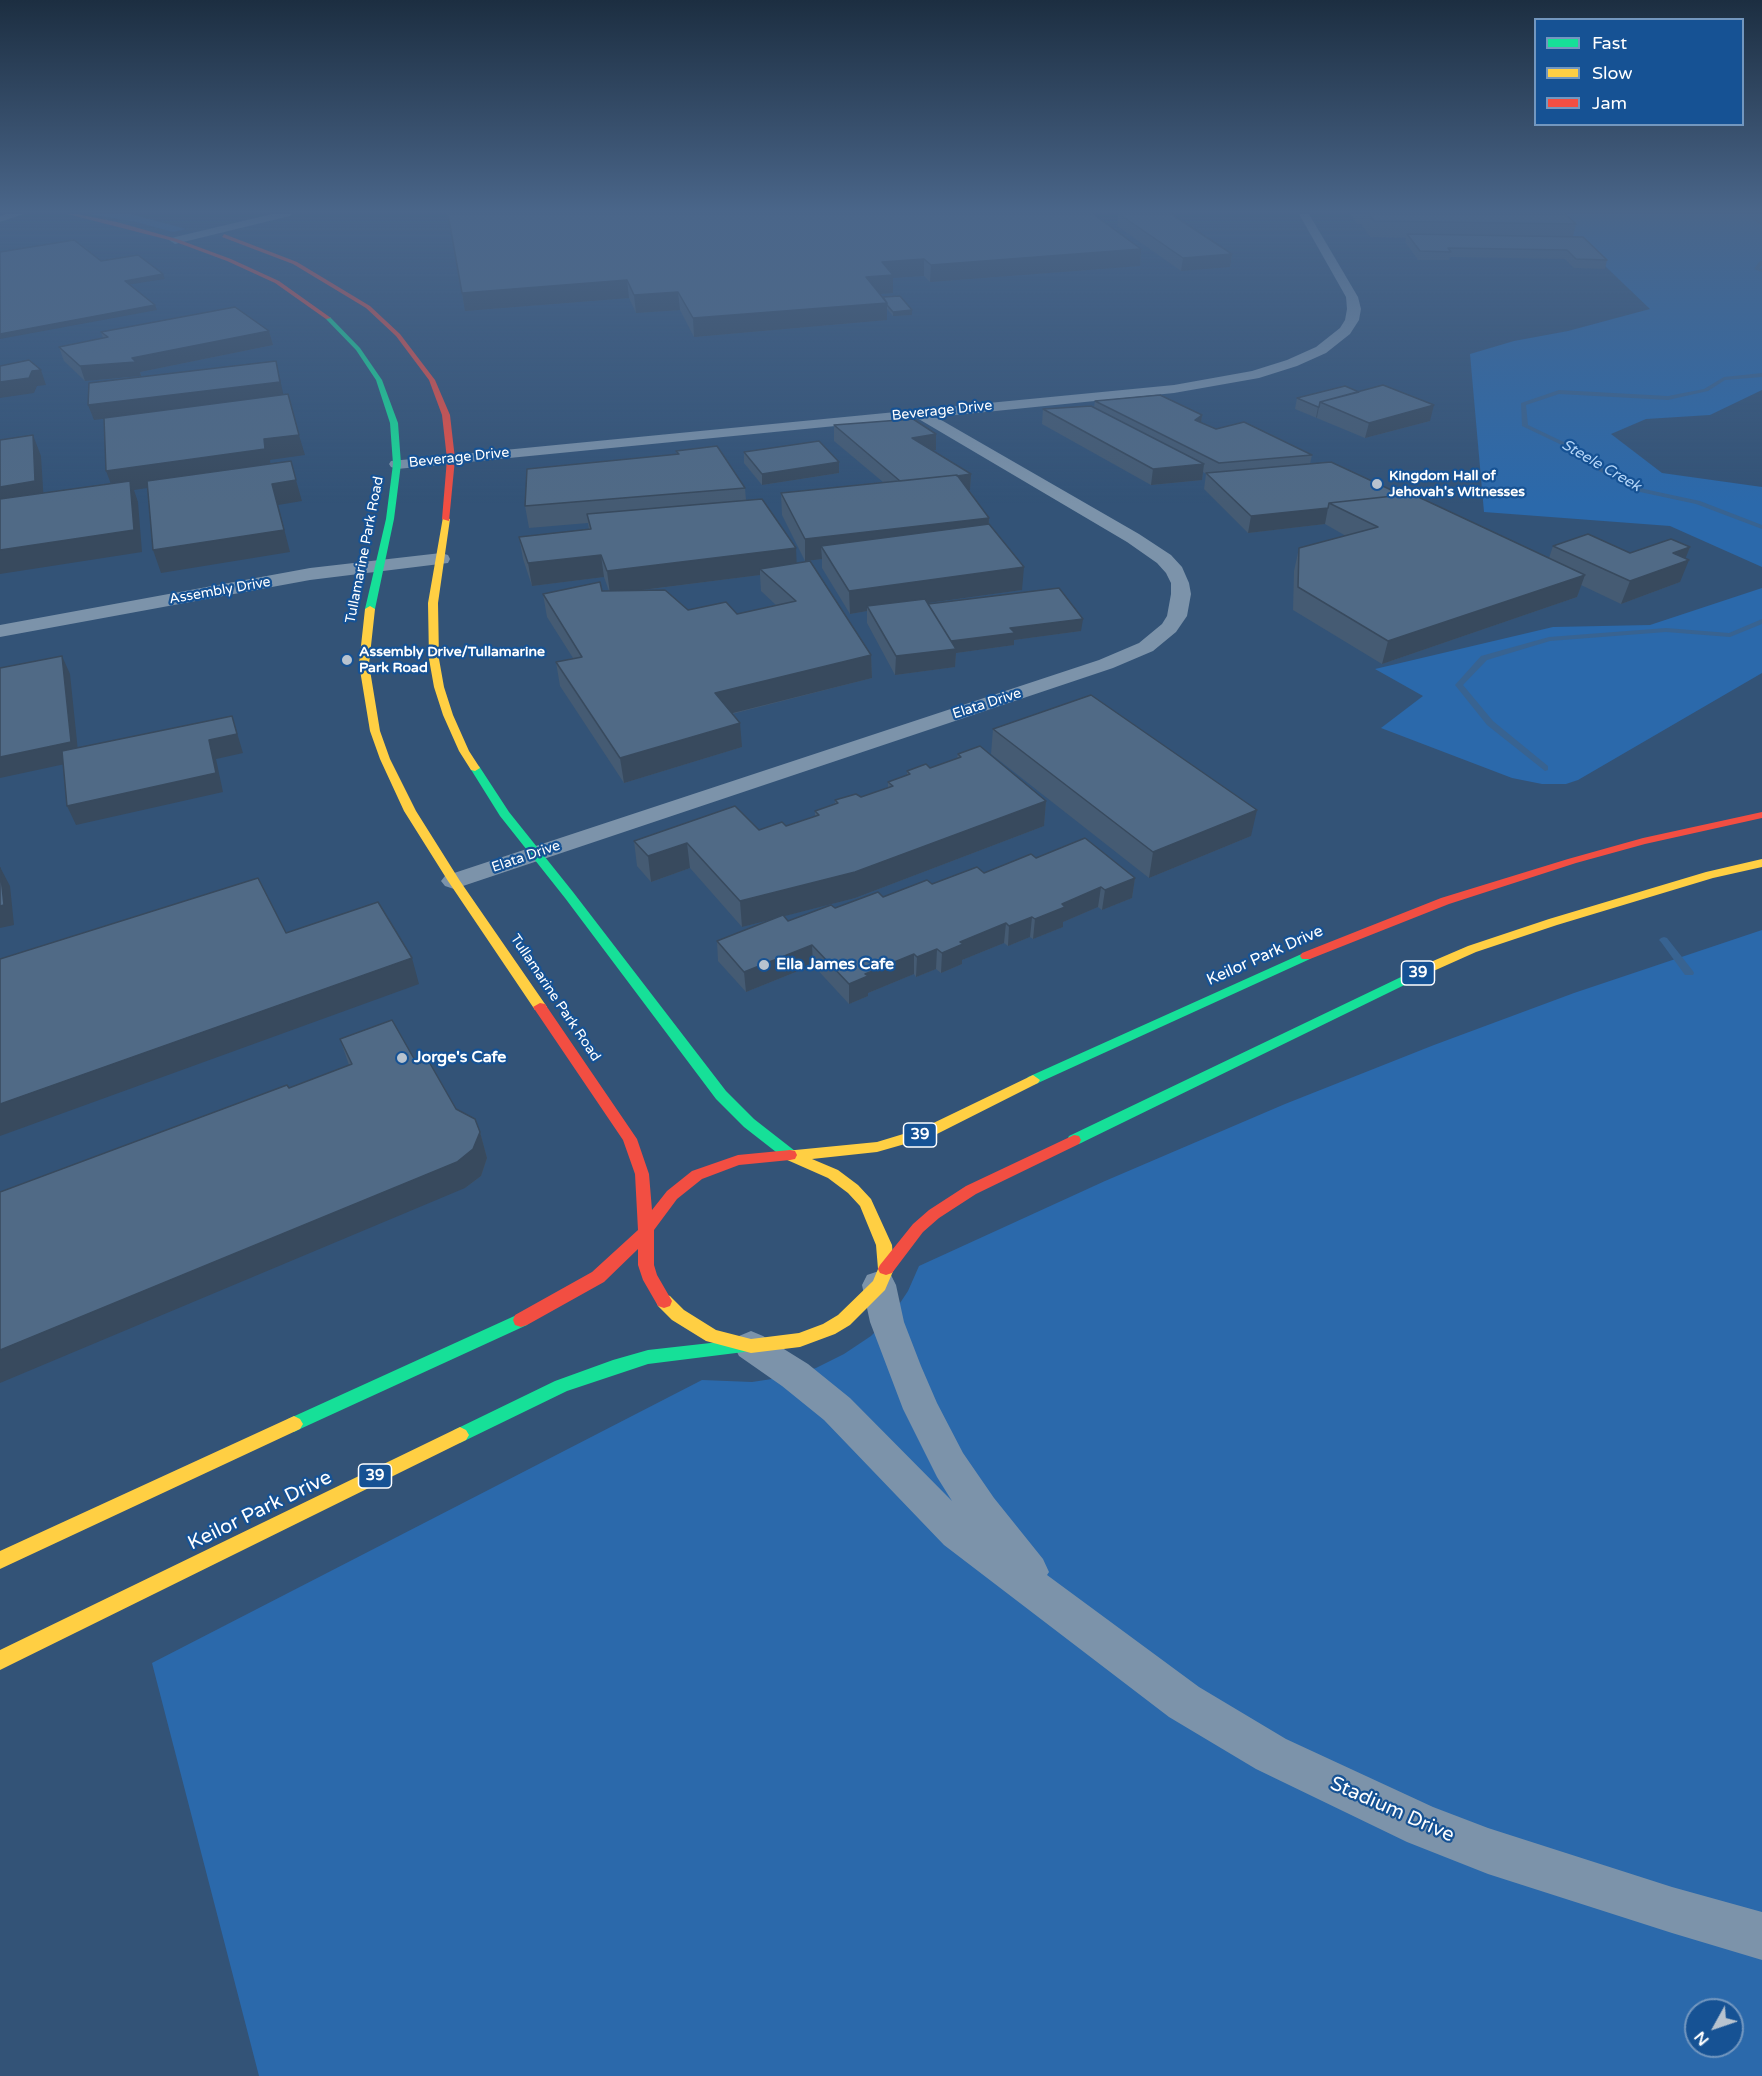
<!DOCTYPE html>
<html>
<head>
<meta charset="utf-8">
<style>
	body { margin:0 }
	#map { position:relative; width:1762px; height:2076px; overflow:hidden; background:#335377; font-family:"Varela Round",sans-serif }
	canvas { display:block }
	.legend { position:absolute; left:1534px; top:18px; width:210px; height:108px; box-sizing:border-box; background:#165294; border:2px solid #7397bf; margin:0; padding:8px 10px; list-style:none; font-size:18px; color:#fff }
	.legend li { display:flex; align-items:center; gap:12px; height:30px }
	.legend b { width:30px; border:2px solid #7397bf }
	.north { position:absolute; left:1684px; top:1998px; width:60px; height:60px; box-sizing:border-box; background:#165294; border:2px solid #7397bf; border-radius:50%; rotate:230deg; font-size:16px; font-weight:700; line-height:24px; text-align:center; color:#fff }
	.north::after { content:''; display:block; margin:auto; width:21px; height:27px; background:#b8c3cf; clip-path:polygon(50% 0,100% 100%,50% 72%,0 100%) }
</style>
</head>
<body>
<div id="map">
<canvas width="1762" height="2076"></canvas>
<ul class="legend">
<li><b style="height:8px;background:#16e098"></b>Fast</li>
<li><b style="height:8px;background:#ffcf43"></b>Slow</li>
<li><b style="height:8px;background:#f24e42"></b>Jam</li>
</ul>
<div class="north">N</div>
</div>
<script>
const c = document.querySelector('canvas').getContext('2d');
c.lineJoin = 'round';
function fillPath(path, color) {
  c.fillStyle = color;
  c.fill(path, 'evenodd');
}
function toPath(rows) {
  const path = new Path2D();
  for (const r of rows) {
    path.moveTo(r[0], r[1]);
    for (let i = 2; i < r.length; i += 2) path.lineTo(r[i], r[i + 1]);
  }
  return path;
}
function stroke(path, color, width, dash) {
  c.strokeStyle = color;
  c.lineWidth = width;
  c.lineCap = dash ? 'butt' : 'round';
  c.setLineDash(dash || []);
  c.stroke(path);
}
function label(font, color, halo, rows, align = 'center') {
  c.font = font + ' "Varela Round",sans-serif';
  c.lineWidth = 4.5;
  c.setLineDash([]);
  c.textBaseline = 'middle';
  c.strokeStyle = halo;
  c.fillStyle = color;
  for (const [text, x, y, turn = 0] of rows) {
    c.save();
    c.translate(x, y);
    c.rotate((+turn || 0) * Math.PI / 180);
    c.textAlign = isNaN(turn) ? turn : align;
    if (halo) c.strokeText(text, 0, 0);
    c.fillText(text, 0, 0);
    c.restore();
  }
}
const green = toPath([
	[87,214,131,214,186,229,173,232,136,222],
	[1545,214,1762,214,1762,390,1710,415,1646,419,1611,434,1662,473,1762,487,1762,567,1670,526,1484,512,1470,354,1514,341,1568,331,1650,309,1583,245],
	[1762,588,1762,673,1578,780,1566,784,1542,784,1512,778,1381,728,1423,696,1375,669,1553,627,1650,625],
	[1762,930,1762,2076,259,2076,152,1663,702,1380,752,1382,785,1377,816,1368,844,1354,871,1336,892,1315,908,1291,919,1266,1105,1181,1285,1104,1434,1045,1574,993],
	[1696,2010,1732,2010,1732,2046,1696,2046]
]);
const stream = toPath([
	[1746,214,1750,214,1762,223,1762,226,1746,214],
	[1760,261,1762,261,1762,265,1759,268,1762,269,1762,272,1754,269,1760,261],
	[1762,373,1762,377,1725,380,1708,391,1668,400,1559,394,1526,405,1528,425,1593,456,1603,469,1644,489,1700,501,1762,525,1762,529,1696,504,1640,492,1599,471,1589,458,1522,426,1521,403,1559,390,1668,396,1704,389,1724,377,1762,373],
	[1762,619,1762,624,1730,637,1666,632,1550,641,1487,660,1463,685,1493,721,1548,766,1548,770,1545,771,1487,725,1455,685,1481,656,1549,637,1666,628,1729,633,1762,619],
	[1664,937,1667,938,1693,971,1694,973,1693,975,1685,975,1661,942,1659,940,1661,938,1664,937]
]);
const street = toPath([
	[6,214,24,214,0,222,0,216,6,214],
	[272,214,292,214,290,216,175,244,169,240,171,238,272,214],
	[1299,214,1309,214,1358,297,1361,309,1359,320,1350,334,1326,353,1297,366,1259,378,1174,393,936,417,1139,534,1171,555,1182,567,1189,583,1191,594,1187,616,1176,632,1153,651,1113,668,463,886,454,889,445,886,441,881,445,876,1099,660,1139,643,1162,624,1167,616,1171,594,1171,583,1166,573,1157,563,1127,542,917,418,397,469,391,467,389,464,391,461,1174,385,1252,371,1287,360,1316,347,1340,328,1345,320,1347,309,1346,297,1299,214],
	[441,553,448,555,450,559,448,563,310,580,0,637,0,625,310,568,441,553],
	[879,1271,891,1275,896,1285,904,1322,921,1366,937,1403,963,1453,994,1498,1043,1559,1049,1572,1047,1575,1199,1687,1286,1739,1433,1807,1488,1828,1672,1887,1762,1912,1762,1960,1672,1933,1488,1874,1407,1842,1256,1769,1169,1717,944,1545,824,1420,782,1386,739,1356,734,1346,739,1336,751,1331,763,1336,808,1364,850,1398,952,1501,937,1477,903,1409,870,1322,862,1285,867,1275,879,1271]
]);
const fast = toPath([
	[326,317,330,317,360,348,382,380,398,423,401,464,394,519,375,609,370,612,365,609,386,519,393,464,390,423,376,380,356,350,326,319,326,317],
	[475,765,479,766,509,812,573,892,726,1091,754,1119,795,1151,797,1155,795,1159,785,1159,744,1127,716,1099,565,898,500,816,470,768,475,765],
	[1306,952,1310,953,1312,956,1310,959,1038,1083,1033,1085,1026,1080,1028,1077,1306,952],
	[1424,966,1430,970,1429,973,1079,1144,1069,1144,1067,1140,1069,1136,1424,966],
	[521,1313,527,1315,529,1320,527,1325,300,1429,294,1432,288,1429,285,1424,288,1419,521,1313],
	[746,1339,752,1341,754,1346,752,1351,648,1364,567,1391,460,1443,454,1440,451,1435,454,1430,555,1381,613,1360,648,1350,746,1339]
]);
const slow = toPath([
	[443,517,450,519,438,603,439,659,444,687,453,715,469,751,480,768,475,771,471,770,459,751,443,715,434,687,429,659,428,603,443,517],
	[370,606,375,609,369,664,380,731,390,759,416,811,460,881,545,1004,547,1007,545,1010,535,1010,448,881,404,811,380,759,370,731,359,664,365,609,370,606],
	[1762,859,1762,867,1713,878,1557,925,1476,952,1429,973,1419,973,1418,970,1419,967,1468,946,1549,919,1706,872,1762,859],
	[1033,1075,1040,1080,1038,1083,933,1136,877,1152,812,1159,838,1170,858,1185,871,1199,892,1245,894,1269,885,1290,850,1325,835,1334,800,1347,751,1353,706,1341,672,1320,658,1306,656,1301,658,1296,664,1294,670,1296,684,1310,716,1330,751,1339,799,1333,823,1324,838,1315,873,1281,878,1269,876,1245,860,1206,848,1193,828,1178,785,1159,783,1155,785,1151,877,1142,923,1128,1033,1075],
	[294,1416,300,1419,303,1424,300,1429,0,1569,0,1551,294,1416],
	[460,1427,466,1430,469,1435,466,1440,0,1670,0,1650,460,1427]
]);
const jam = toPath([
	[67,214,77,214,117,222,177,239,231,259,279,281,331,318,326,319,275,283,227,261,173,241,67,214],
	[224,234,297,262,370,306,400,334,435,380,450,415,455,459,449,521,442,519,447,459,442,415,429,380,396,336,366,308,293,264,222,237,224,234],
	[1762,812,1762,818,1645,844,1576,863,1449,904,1310,959,1302,959,1300,956,1302,953,1441,898,1568,859,1643,838,1762,812],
	[540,1003,545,1004,637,1139,649,1174,652,1210,667,1191,692,1171,738,1155,790,1150,795,1151,797,1155,795,1159,790,1160,739,1165,702,1179,677,1199,654,1230,654,1265,657,1275,672,1301,670,1306,664,1308,658,1306,643,1280,638,1265,638,1249,604,1282,527,1325,521,1327,515,1325,513,1320,515,1315,592,1272,638,1230,635,1174,623,1140,533,1007,540,1003],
	[1074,1135,1079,1136,1081,1140,1079,1144,976,1194,939,1218,923,1232,892,1273,886,1275,880,1273,878,1269,880,1265,913,1224,929,1210,966,1186,1074,1135]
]);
const wall = toPath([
	[448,214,1141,249,1140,266,930,282,924,276,893,278,893,293,880,294,883,297,912,315,893,316,887,309,887,320,694,337,680,310,636,313,629,298,465,311],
	[1118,214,1232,254,1230,267,1181,271,1117,226],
	[1350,214,1565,214,1576,224,1573,236,1607,260,1605,269,1574,268,1565,259,1450,257,1449,260,1418,260,1405,242,1406,238,1370,237,1361,224,1357,224],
	[269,331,273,345,140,372,141,376,85,381,64,361,59,347,103,338,101,332],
	[1297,398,1430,421,1365,438,1295,409],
	[1095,401,1202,415,1201,423,1216,429,1312,455,1310,464,1402,495,1549,558,1553,546,1630,553,1690,547,1685,558,1680,582,1621,604,1581,585,1577,597,1382,664,1293,610,1294,571,1299,548,1346,536,1325,524,1248,533,1204,489,1206,474,1203,472,1202,480,1151,485,1042,424,1043,409,1094,407],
	[834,425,936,434,936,450,932,450,971,474,970,490,969,490,989,518,989,525,1022,590,927,603,928,604,1081,631,1014,640,1014,645,956,653,955,667,895,675,867,623,867,611,850,614,822,568,822,559,805,561,782,515,781,493,883,482,834,441],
	[676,451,745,488,746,500,871,655,872,678,732,714,742,747,624,783,560,686,556,662,573,658,547,617,543,594,609,591,604,577,532,586,523,559,519,537,589,530,588,523,529,528,525,506,677,455],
	[760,575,761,591,776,605,737,614,688,610,635,591],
	[744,452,839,462,839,473,762,485,744,463],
	[993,729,1251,836,1149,878,991,754],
	[958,754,1046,801,1044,826,855,898,784,916,788,921,835,908,984,873,1036,858,1135,878,1132,898,1102,910,1098,907,1063,922,1063,927,1033,939,1030,937,1008,946,1004,943,962,960,962,964,941,973,936,969,916,977,914,974,868,993,868,996,849,1004,813,965,746,992,718,961,717,941,776,918,742,927,690,868,651,882,637,866,634,841,759,830,786,826,815,816,815,811,835,803,835,800,861,797,888,788,888,782,907,776,907,771,930,768,957,758],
	[340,1039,417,1064,456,1109,480,1132,487,1158,481,1176,465,1188,289,1088,349,1065]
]);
const shadedWall = toPath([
	[1141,249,1140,266,930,282,931,265],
	[1232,254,1230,267,1181,271,1183,258],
	[924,259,924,276,893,278,893,293,866,295,866,277,882,262],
	[163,274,165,279,126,285,125,281],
	[627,280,629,298,465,311,462,293],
	[678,292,680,310,636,313,634,295],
	[887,303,887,320,694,337,693,318],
	[155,305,157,310,0,339,0,334],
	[912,310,912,315,893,316,893,312],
	[269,331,273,345,140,372,141,376,85,381,80,366,132,358],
	[276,361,284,397,94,420,88,405],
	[41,370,46,385,37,386,34,393,0,398,0,382,32,371],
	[1434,405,1430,421,1365,438,1369,423],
	[1318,407,1319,407,1317,417,1316,418],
	[1202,415,1200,431,1195,420],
	[936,434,936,450,912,453,912,438],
	[33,435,41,456,44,503,0,510,0,487],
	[299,435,305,455,270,460,271,470,134,490,138,502,142,552,0,574,0,550,114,492,106,471,264,439],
	[839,462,839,473,762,485,762,474],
	[1204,464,1202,480,1151,485,1153,469],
	[971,474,970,490,901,498,901,482],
	[296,480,302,501,278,505,290,552,161,573,153,550,272,484],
	[1328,508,1325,524,1248,533,1251,516],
	[989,518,988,540,821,546,822,559,805,561,805,539],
	[1690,547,1684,562,1689,560,1680,582,1621,604,1630,581,1673,553],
	[796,548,797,571,760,569,760,575,610,594,607,571],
	[601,555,604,577,532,586,528,563],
	[1024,567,1022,590,870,611,867,606,867,611,850,614,849,591],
	[1585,575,1577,597,1382,664,1388,641],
	[1083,619,1081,631,1014,640,1014,645,956,653,955,667,895,675,896,656,947,642,1010,628],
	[871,655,872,678,717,717,715,693],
	[62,656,70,674,79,761,0,778,0,757],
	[232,716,243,753,216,759,223,792,76,825,67,806,209,740],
	[740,723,742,747,624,783,620,758],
	[1046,801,1044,826,855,898,742,927,740,901],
	[1257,810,1251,836,1149,878,1153,852],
	[687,843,690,868,651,882,648,856],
	[0,867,10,886,14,925,0,928],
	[1135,878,1132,898,1102,910,1105,890],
	[1101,887,1098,907,1063,922,1063,927,1033,939,1035,919,1062,904],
	[1032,917,1030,937,1008,946,1009,926],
	[1006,923,1004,943,962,960,962,964,941,973,942,953,960,942],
	[812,945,813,965,746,992,744,972],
	[937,949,936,969,916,977,917,957],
	[914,954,914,974,868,993,868,996,849,1004,849,984,865,974],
	[412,958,419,984,0,1136,0,1104],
	[480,1132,487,1158,481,1176,465,1188,0,1383,0,1350]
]);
const building = toPath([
	[448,214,1093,214,1141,249,931,265,924,259,882,262,893,275,866,277,887,303,693,318,678,292,634,295,627,280,462,293,448,214],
	[1119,214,1171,214,1232,254,1183,258,1119,214],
	[1369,214,1565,214,1576,224,1374,221,1369,214],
	[1407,234,1583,237,1607,260,1576,259,1567,250,1448,248,1451,252,1420,251,1407,234],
	[74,240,101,261,138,255,163,274,125,281,155,305,0,334,0,252,74,240],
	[900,296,912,310,893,312,887,305,887,303,883,297,900,296],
	[235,307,269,331,132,358,136,362,80,366,59,347,108,337,101,332,235,307],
	[29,360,41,370,32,371,29,378,0,382,0,366,29,360],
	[276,361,280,382,88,405,89,383,276,361],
	[1383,385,1434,405,1369,423,1320,402,1383,385],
	[1345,386,1359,392,1320,402,1319,407,1318,407,1297,398,1345,386],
	[288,394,299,435,264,439,265,449,106,471,104,418,288,394],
	[1160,395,1202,415,1195,420,1216,429,1244,422,1312,455,1219,463,1095,401,1160,395],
	[1091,406,1204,464,1153,469,1043,409,1091,406],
	[913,419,936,434,912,438,971,474,957,476,957,475,900,481,834,425,913,419],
	[33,435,35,481,0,487,0,440,33,435],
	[819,441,839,462,762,474,744,452,819,441],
	[717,446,745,488,525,506,527,469,679,454,676,451,717,446],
	[291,461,296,480,272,484,284,530,153,550,147,481,291,461],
	[1331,462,1402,495,1329,503,1328,508,1251,516,1206,473,1331,462],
	[957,475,989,518,805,539,781,493,957,475],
	[130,481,134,530,0,550,0,499,130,481],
	[1412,494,1585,575,1388,641,1298,587,1299,548,1378,527,1329,503,1412,494],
	[762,499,796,548,607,571,601,555,528,563,519,537,591,529,587,514,762,499],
	[989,524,1024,567,849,591,821,546,989,524],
	[1588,534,1630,553,1671,539,1690,547,1673,553,1689,560,1630,581,1553,546,1588,534],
	[810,561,871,655,715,693,740,723,620,758,556,662,582,657,543,594,600,582,602,591,665,590,688,610,726,602,737,614,796,601,760,569,810,561],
	[1059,588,1083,619,1010,628,1015,633,951,641,928,604,1059,588],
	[925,599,956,649,896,656,867,606,925,599],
	[62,656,71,742,0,757,0,668,62,656],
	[1091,695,1257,810,1153,852,993,729,1091,695],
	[232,716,237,734,209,740,216,773,67,806,62,751,232,716],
	[980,746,1046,801,855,872,740,901,687,843,648,856,634,841,735,806,759,830,782,822,786,826,819,815,815,811,838,803,835,800,856,794,861,797,893,786,888,782,910,774,907,771,926,764,930,768,961,757,958,754,980,746],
	[1085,838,1135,878,1105,890,1101,887,1062,904,1065,907,1035,919,1032,917,1009,926,1006,923,960,942,963,944,942,953,937,949,917,957,914,954,865,974,868,976,849,984,812,945,744,972,717,941,783,915,788,921,831,905,835,908,878,892,883,897,927,880,932,884,977,867,984,873,1031,854,1036,858,1085,838],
	[0,868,4,905,0,906,0,868],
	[258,878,286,933,378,902,412,958,0,1104,0,959,258,878],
	[392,1020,417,1064,428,1060,456,1109,475,1119,480,1132,473,1149,457,1162,0,1350,0,1192,287,1085,289,1088,352,1064,340,1039,392,1020]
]);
const markers = [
	[1377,484,6,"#b8c3cf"],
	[347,660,6,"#b8c3cf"],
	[764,965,6,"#b8c3cf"],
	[402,1058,6,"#b8c3cf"]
];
const farStreetnames = [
	["Beverage Drive",942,411,-6],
	["Beverage Drive",459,458,-6],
	["Tullamarine Park Road",365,550,-79],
	["Assembly Drive",220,591,-10],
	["Elata Drive",987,704,-18],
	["Elata Drive",526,857,-19],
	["Tullamarine Park Road",555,998,56]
];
const farPoinames = [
	["Kingdom Hall of",1389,476],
	["Jehovah's Witnesses",1389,492],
	["Assembly Drive/Tullamarine",359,652],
	["Park Road",359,668]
];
const farWaternames = [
	["Steele Creek",1601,466,30]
];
const shields = [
	[1418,973,33],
	[920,1135,33],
	[375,1476,33]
];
const shieldNames = [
	["39",1418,973],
	["39",920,1135],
	["39",375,1476]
];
const streetNames = [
	["Keilor Park Drive",1265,956,-24]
];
const poiNames = [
	["Ella James Cafe",776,965],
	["Jorge's Cafe",414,1058]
];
const nearStreetnames = [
	["Keilor Park Drive",260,1511,-26],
	["Stadium Drive",1392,1810,24]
];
fillPath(green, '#2b69ab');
fillPath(stream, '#386391');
fillPath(street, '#7c93aa');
fillPath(fast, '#16e098');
fillPath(slow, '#ffcf43');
fillPath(jam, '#f24e42');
fillPath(wall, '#455b73');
fillPath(shadedWall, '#384a5e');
fillPath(building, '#506a86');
stroke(building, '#384a5e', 1.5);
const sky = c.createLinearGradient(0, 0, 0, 504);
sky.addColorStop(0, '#1c2e41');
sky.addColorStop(0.42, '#4a668a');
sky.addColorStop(1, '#4a668a00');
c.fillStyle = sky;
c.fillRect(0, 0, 1762, 504);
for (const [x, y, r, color] of markers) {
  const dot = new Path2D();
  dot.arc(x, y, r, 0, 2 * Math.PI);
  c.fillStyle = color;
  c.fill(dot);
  stroke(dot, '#165294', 2);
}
label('14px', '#fff', '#165294', farStreetnames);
label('bold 14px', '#fff', '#165294', farPoinames, 'left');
label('italic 15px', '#b3d5f8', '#165294', farWaternames);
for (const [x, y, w] of shields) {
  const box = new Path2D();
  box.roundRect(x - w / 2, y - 12, w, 24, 4.5);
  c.fillStyle = '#165294';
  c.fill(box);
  stroke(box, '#fff', 1.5);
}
label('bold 15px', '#fff', null, shieldNames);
label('16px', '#fff', '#165294', streetNames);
label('bold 16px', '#fff', '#165294', poiNames, 'left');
label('20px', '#fff', '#165294', nearStreetnames);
</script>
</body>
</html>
